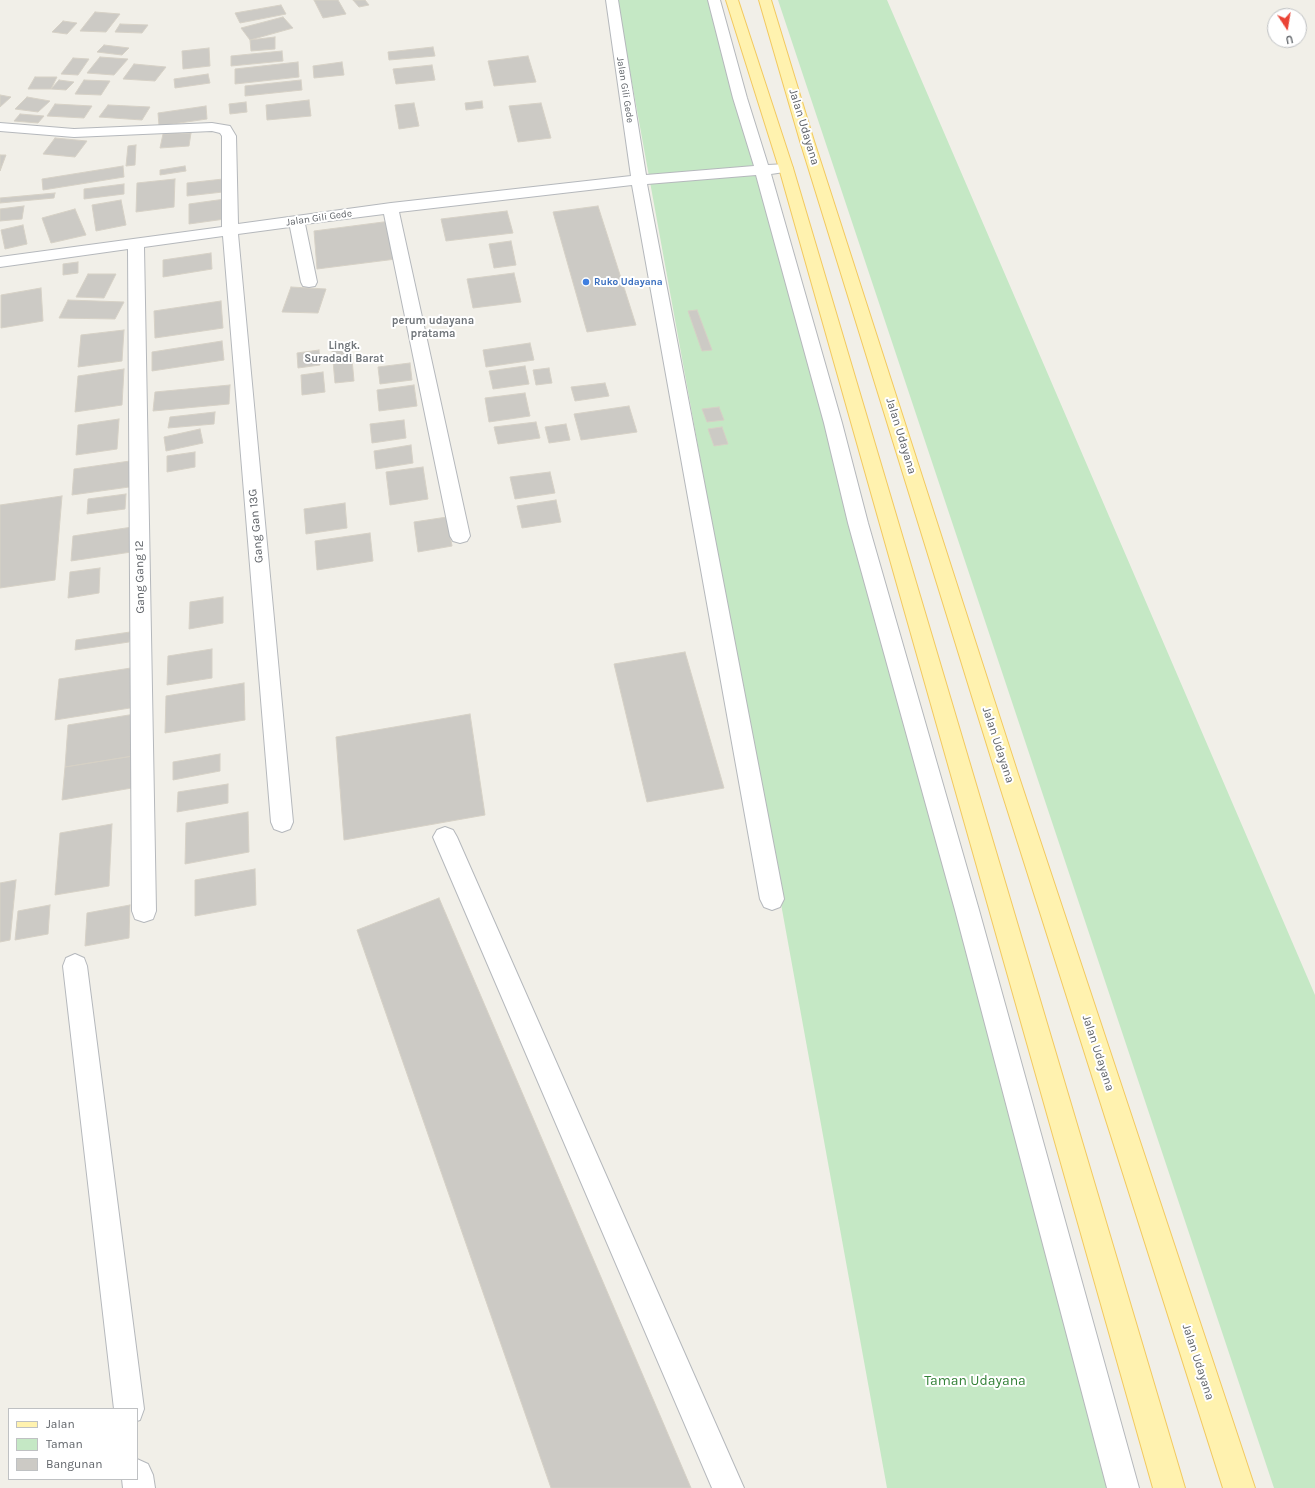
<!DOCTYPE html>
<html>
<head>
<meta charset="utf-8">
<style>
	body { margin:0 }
	#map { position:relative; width:1315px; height:1488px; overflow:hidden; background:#f1efe8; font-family:Karla,sans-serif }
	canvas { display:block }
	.legend { position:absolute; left:8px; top:1408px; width:130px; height:72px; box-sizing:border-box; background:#fff; border:1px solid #bfc1c3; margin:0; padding:5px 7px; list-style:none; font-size:12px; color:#5f6368 }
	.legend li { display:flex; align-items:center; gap:8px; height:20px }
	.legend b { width:20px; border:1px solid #bfc1c3 }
	.north { position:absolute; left:1267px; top:8px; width:40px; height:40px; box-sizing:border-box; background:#fff; border:1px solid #bfc1c3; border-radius:50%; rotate:168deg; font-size:11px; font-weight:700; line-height:16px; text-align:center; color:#5f6368 }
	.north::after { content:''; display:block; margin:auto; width:14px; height:18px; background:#ea4335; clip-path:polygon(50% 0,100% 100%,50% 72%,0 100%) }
</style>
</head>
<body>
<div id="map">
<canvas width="1315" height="1488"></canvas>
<ul class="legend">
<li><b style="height:5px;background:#fff2af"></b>Jalan</li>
<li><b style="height:11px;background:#c5e8c5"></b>Taman</li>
<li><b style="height:11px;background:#cccac5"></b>Bangunan</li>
</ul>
<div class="north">U</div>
</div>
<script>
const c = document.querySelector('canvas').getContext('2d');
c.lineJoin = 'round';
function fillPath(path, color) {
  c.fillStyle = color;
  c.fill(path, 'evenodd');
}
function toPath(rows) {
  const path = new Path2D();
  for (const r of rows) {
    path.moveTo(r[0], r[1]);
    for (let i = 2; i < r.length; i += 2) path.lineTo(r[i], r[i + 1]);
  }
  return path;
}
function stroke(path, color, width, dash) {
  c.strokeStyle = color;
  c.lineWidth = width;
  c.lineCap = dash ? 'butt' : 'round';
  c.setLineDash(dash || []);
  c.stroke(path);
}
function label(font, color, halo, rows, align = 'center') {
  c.font = font + ' Karla,sans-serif';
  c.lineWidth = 4;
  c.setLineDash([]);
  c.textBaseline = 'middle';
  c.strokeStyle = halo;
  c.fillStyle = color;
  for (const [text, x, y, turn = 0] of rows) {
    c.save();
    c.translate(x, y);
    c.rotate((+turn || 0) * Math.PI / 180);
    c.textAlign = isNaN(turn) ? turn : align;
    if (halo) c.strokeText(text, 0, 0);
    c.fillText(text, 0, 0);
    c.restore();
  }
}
const green = toPath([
	[617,0,710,0,1115,1488,887,1488],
	[778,0,887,0,1315,995,1315,1488,1274,1488]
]);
const building = toPath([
	[314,0,338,0,346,14,323,18,314,0],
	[353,0,365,0,369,5,359,7,353,0],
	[281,5,286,14,240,23,235,13,281,5],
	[95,12,120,14,106,32,80,31,95,12],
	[283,17,293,28,250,40,241,28,283,17],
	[63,21,77,23,67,34,52,32,63,21],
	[120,24,148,25,142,33,115,32,120,24],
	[275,37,275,49,251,51,250,40,275,37],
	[104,45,129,48,122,55,97,52,104,45],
	[433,47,435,56,389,60,388,52,433,47],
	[209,48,210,66,183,69,182,51,209,48],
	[282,51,283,61,231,66,231,56,282,51],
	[528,56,536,82,494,86,488,61,528,56],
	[100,57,128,59,114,75,87,73,100,57],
	[73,58,89,59,78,75,61,74,73,58],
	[298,62,299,77,235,84,235,69,298,62],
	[342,62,344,75,314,78,313,66,342,62],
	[134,64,166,67,155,81,123,79,134,64],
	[432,65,435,80,396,84,393,69,432,65],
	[208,74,210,83,175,88,174,79,208,74],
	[35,77,57,77,51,89,28,89,35,77],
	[59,80,74,82,66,90,51,89,59,80],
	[84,80,110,81,101,95,75,94,84,80],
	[301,80,302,90,245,96,245,86,301,80],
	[0,95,11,97,0,107,0,95],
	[27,97,50,101,38,112,15,109,27,97],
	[309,100,311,116,267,120,266,105,309,100],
	[482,101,483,108,466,110,465,103,482,101],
	[246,102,247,112,230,114,229,104,246,102],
	[414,103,419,126,399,129,395,105,414,103],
	[541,103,551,138,518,142,509,106,541,103],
	[55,104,92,106,84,118,47,116,55,104],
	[108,105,150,107,142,120,99,117,108,105],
	[206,106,207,119,159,126,158,113,206,106],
	[20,114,44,116,38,123,14,121,20,114],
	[191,133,189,146,160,148,163,134,191,133],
	[55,138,87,141,75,157,43,154,55,138],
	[136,145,135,165,126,166,128,146,136,145],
	[0,155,6,155,0,171,0,155],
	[123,166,124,177,43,190,42,179,123,166],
	[185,166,186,171,160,175,160,170,185,166],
	[175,179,174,207,136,212,137,183,175,179],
	[223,179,223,192,187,196,187,183,223,179],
	[124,184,124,194,84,199,84,189,124,184],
	[55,193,54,198,0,203,0,198,55,193],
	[225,199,225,219,189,224,189,204,225,199],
	[121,200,126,225,96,231,92,205,121,200],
	[24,206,22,219,0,221,0,209,24,206],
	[598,206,636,325,587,332,553,212,598,206],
	[75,209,86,235,51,243,42,218,75,209],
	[507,211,513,233,446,241,441,219,507,211],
	[391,221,396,259,317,269,314,231,391,221],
	[23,225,27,244,5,249,1,230,23,225],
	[511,241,516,265,494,268,489,244,511,241],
	[211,253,212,269,163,277,163,260,211,253],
	[78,262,78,273,63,275,63,264,78,262],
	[514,273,521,302,473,308,467,279,514,273],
	[88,274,116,274,104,298,76,297,88,274],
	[291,287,326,289,318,313,282,312,291,287],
	[41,288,43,321,1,328,1,295,41,288],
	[68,300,124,302,115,319,59,318,68,300],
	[221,301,223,328,155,338,154,311,221,301],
	[697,310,712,350,702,351,688,311,697,310],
	[124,330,122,361,78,367,81,335,124,330],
	[222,341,224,360,152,371,152,352,222,341],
	[530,343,534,360,486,367,483,350,530,343],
	[351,348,354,381,335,383,332,350,351,348],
	[319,350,320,365,298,368,297,353,319,350],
	[410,363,412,380,380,384,378,367,410,363],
	[525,366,529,384,493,389,489,371,525,366],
	[549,368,552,383,536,385,533,370,549,368],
	[124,369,122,405,75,412,78,376,124,369],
	[323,372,325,392,302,395,301,375,323,372],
	[605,383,609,396,575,401,571,387,605,383],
	[230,385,229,404,153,411,155,392,230,385],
	[414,385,417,406,379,411,377,390,414,385],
	[525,393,530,416,489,422,485,398,525,393],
	[629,406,637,432,581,440,574,414,629,406],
	[719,407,724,420,707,422,702,409,719,407],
	[215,412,214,424,168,428,170,417,215,412],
	[119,419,117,449,76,455,78,425,119,419],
	[404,420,406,438,372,443,370,424,404,420],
	[536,422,540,438,498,444,494,427,536,422],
	[566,424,570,440,549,443,545,427,566,424],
	[722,427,728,444,714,446,708,429,722,427],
	[200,429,203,443,166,451,164,437,200,429],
	[411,445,413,463,376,469,374,451,411,445],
	[195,452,195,467,167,472,167,456,195,452],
	[130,461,129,487,72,495,74,469,130,461],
	[423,467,428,499,390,505,386,472,423,467],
	[550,472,555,493,515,499,510,477,550,472],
	[126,494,125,509,87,514,88,499,126,494],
	[62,496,55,580,0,588,0,505,62,496],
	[556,500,561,522,522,528,517,506,556,500],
	[345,503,347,528,306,534,304,509,345,503],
	[447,517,452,546,418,552,414,522,447,517],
	[139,526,138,551,71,561,73,536,139,526],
	[370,533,373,561,317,570,315,541,370,533],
	[100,568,99,593,68,598,70,572,100,568],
	[223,597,223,623,189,629,190,602,223,597],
	[130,632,129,642,75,650,76,640,130,632],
	[212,649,212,678,167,685,168,656,212,649],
	[685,652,724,788,647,802,614,664,685,652],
	[131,668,130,708,55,720,59,679,131,668],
	[244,683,245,720,165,733,166,696,244,683],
	[135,714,133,756,65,767,68,725,135,714],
	[470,714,485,815,344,840,336,737,470,714],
	[220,754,220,771,173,780,173,762,220,754],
	[133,756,132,788,62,800,65,767,133,756],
	[228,784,228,803,177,812,178,792,228,784],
	[248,812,249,852,185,864,186,823,248,812],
	[112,824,109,886,55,895,60,833,112,824],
	[255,869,256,905,195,916,195,880,255,869],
	[16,880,10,940,0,942,0,883,16,880],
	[439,898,691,1488,551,1488,357,930,439,898],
	[50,905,48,934,15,940,18,911,50,905],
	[130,905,129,938,85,946,87,913,130,905]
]);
const minor = toPath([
	[606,0,618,0,646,175,754,166,733,98,708,0,720,0,747,98,768,165,786,164,791,165,793,168,791,171,771,174,842,423,868,523,979,910,1139,1488,1107,1488,955,910,848,523,824,423,756,175,647,184,784,899,780,907,772,910,764,907,760,899,632,185,399,212,470,536,467,541,460,543,453,541,450,536,384,214,305,224,317,282,315,286,309,287,303,286,301,282,290,227,238,234,293,822,290,829,282,832,274,829,271,822,223,236,144,247,156,911,153,919,144,922,135,919,132,911,128,249,0,267,0,257,222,227,222,136,220,133,212,131,74,137,0,131,0,123,74,129,212,123,230,126,236,136,238,224,391,203,631,176,606,0],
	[445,827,453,830,457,837,744,1488,712,1488,433,837,437,830,445,827],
	[75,954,84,958,87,966,144,1409,140,1420,137,1421,137,1409,114,1409,63,966,66,958,75,954],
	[137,1459,148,1464,153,1475,155,1488,123,1488,122,1479,137,1479,137,1459]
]);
const major = toPath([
	[726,0,738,0,793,168,1185,1488,1153,1488,779,168,726,0],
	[759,0,771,0,814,141,1018,774,1255,1488,1223,1488,996,774,800,141,759,0]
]);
const markers = [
	[586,282,4,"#3f7fe0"]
];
const farStreetnames = [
	["Jalan Gili Gede",625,90,81],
	["Jalan Gili Gede",319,218,-8]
];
const farShopnames = [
	["Ruko Udayana",594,282]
];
const farNeighbourhoodnames = [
	["perum udayana",433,321],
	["pratama",433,334],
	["Lingk.",344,346],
	["Suradadi Barat",344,359]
];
const streetNames = [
	["Jalan Udayana",804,127,73],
	["Jalan Udayana",901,436,73],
	["Gang Gan 13G",256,526,-95],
	["Gang Gang 12",140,577,-91],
	["Jalan Udayana",998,745,72],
	["Jalan Udayana",1098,1053,72],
	["Jalan Udayana",1198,1362,72]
];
const nearParknames = [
	["Taman Udayana",975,1381]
];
fillPath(green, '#c5e8c5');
fillPath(building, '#cccac5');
stroke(building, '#d6d1c6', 1);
stroke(minor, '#b5b8bc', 2);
stroke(major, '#f2c960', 2);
fillPath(minor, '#fff');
fillPath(major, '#fff2af');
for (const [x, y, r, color] of markers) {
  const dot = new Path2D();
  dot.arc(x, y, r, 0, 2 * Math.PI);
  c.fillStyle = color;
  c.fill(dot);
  stroke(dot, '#fff', 1.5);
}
label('10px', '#5f6368', '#fff', farStreetnames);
label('bold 10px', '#366cbe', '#fff', farShopnames, 'left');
label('bold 11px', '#70757a', '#fff', farNeighbourhoodnames);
label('12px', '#5f6368', '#fff', streetNames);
label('14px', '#348238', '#fff', nearParknames);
</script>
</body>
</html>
